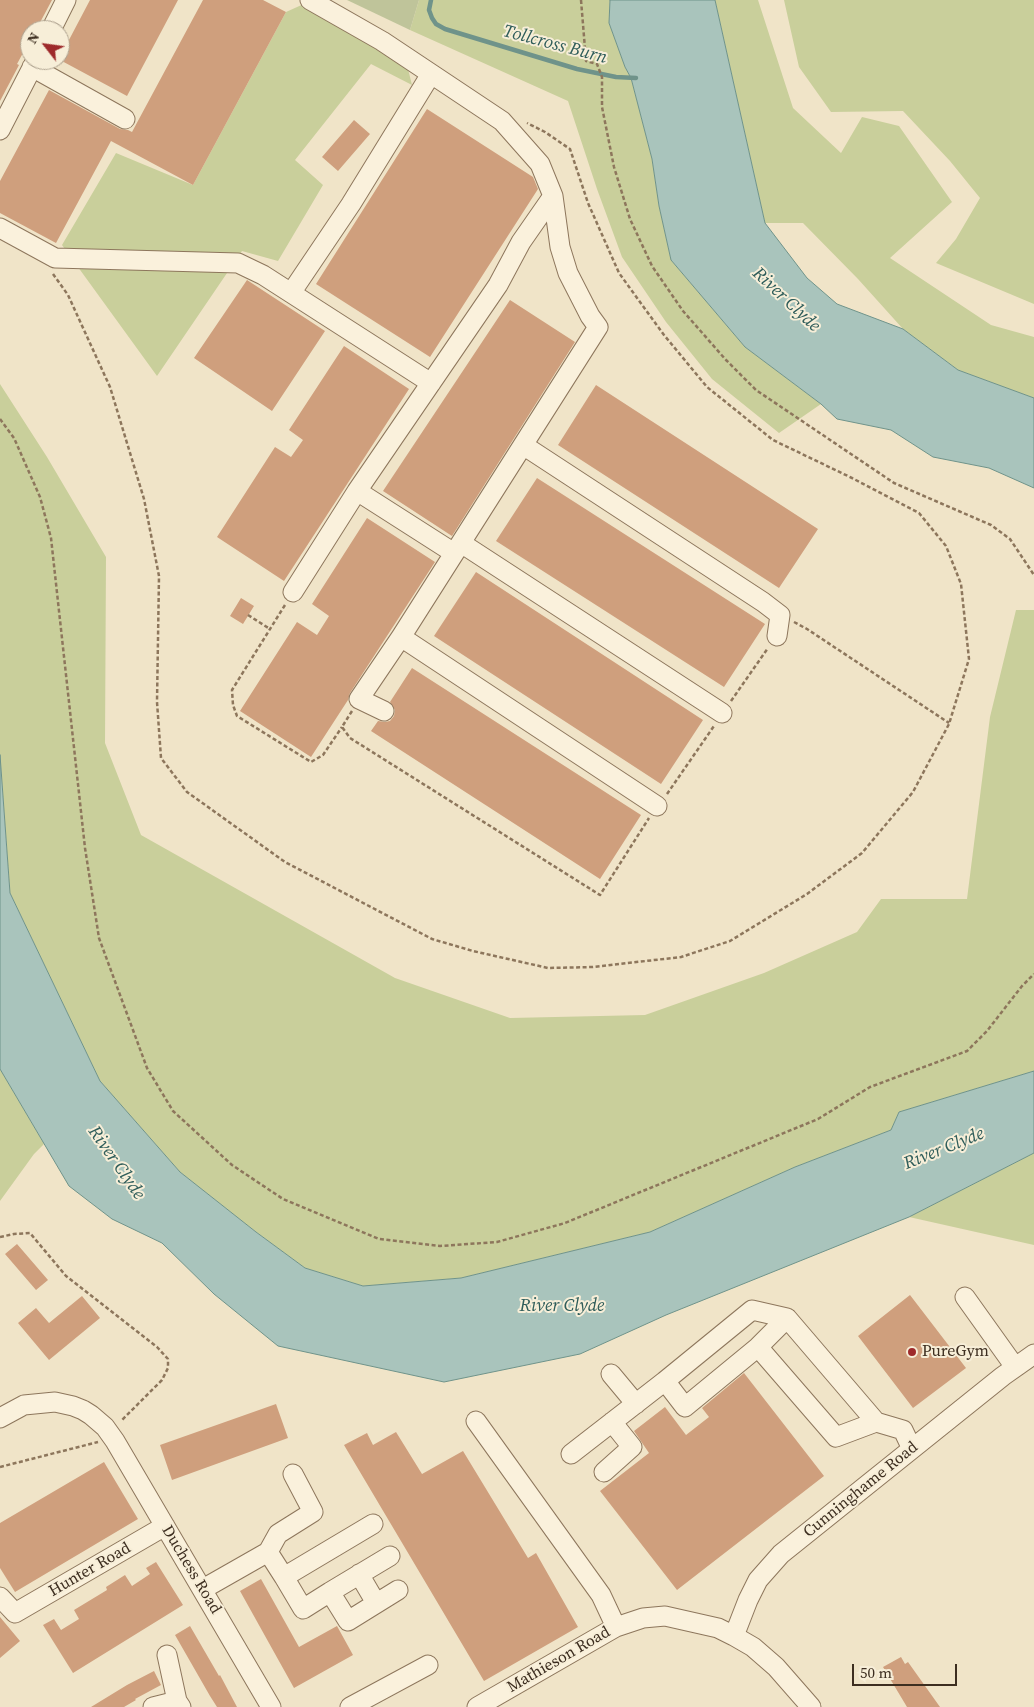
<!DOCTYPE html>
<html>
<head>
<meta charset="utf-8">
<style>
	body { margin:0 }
	#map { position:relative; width:1034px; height:1707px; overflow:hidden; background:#f0e4c8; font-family:"Source Serif 4",serif }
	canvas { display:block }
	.north { position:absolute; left:20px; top:20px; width:50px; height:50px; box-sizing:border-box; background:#f7eed8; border:1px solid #ada18e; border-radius:50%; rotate:300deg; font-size:14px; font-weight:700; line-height:20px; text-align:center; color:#3d2e20 }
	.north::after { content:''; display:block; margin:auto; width:18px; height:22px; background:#9e2a2b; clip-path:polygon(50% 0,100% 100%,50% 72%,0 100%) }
	.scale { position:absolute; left:852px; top:1664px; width:105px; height:22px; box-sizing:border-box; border:2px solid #3d2e20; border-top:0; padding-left:6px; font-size:15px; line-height:18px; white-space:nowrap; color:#3d2e20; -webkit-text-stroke:4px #f7eed8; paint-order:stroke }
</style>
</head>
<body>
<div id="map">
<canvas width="1034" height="1707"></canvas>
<div class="north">N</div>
<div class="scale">50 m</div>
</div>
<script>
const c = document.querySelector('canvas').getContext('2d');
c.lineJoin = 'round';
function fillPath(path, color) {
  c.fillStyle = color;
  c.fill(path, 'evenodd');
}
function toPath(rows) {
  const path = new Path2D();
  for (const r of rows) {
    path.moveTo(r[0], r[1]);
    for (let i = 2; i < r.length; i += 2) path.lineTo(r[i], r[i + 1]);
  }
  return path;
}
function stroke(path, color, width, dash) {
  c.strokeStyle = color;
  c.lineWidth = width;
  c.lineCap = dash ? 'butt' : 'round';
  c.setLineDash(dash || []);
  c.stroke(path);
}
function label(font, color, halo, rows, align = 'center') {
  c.font = font + ' "Source Serif 4",serif';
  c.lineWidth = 4;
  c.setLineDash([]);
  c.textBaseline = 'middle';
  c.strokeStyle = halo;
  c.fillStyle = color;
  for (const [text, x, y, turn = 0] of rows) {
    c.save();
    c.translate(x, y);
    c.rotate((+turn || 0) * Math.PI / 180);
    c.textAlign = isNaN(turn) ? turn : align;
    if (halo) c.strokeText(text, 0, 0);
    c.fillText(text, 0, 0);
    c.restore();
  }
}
const green = toPath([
	[419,0,610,0,609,23,625,67,631,78,652,159,659,206,671,260,745,347,821,404,779,433,712,379,666,322,622,257,597,189,568,101,410,30],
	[715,0,758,0,793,108,841,153,862,117,899,126,952,202,890,258,991,325,1034,337,1034,398,958,370,903,329,858,279,803,223,765,223],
	[784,0,1034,0,1034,304,936,263,956,239,980,198,950,161,903,111,831,112,799,67],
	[306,3,406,61,412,85,371,64,295,160,323,185,278,261,242,251,157,376,62,245,116,153,193,185,286,12],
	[0,384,47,457,106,557,105,743,141,835,395,978,510,1018,645,1015,764,973,857,932,881,899,967,899,990,717,1016,610,1034,610,1034,1071,899,1112,891,1130,795,1167,650,1232,461,1278,363,1286,305,1268,256,1232,180,1172,100,1081,10,893,0,755],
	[0,1069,44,1144,34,1154,0,1201],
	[1034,1153,1034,1245,909,1217]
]);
const cemetery = toPath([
	[347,0,419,0,410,30]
]);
const water = toPath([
	[610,0,715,0,765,223,807,278,837,304,903,329,958,370,1034,398,1034,488,989,468,933,457,891,430,837,419,821,404,745,347,671,260,659,206,652,159,631,78,625,67,609,23,610,0],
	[0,755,10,893,100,1081,180,1172,256,1232,305,1268,363,1286,461,1278,650,1232,795,1167,891,1130,899,1112,1034,1071,1034,1153,909,1217,666,1315,580,1354,444,1382,278,1346,214,1294,162,1243,112,1219,69,1186,0,1069,0,755]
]);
const stream = toPath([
	[431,0,429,10,432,18,436,24,445,29,577,69,616,77,636,78]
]);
const building = toPath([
	[0,0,52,0,36,30,30,30,30,40,17,64,19,65,0,101],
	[90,0,178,0,127,96,60,60,60,57],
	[203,0,263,0,286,12,193,185,111,141,56,243,0,213,0,181,49,90,120,129,128,130,132,132],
	[427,109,533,177,538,189,430,357,316,284],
	[354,120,370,134,338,171,322,157],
	[247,280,325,331,272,411,194,358],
	[510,300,575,342,452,536,383,491],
	[344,346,409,389,284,581,217,537,275,447,291,457,303,440,289,430],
	[596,385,818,529,779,588,558,445],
	[537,478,765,624,724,687,496,541],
	[367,518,435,562,350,693,348,700,311,757,240,711,297,622,317,635,329,616,312,604],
	[476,572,703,720,661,784,434,636],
	[241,598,254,606,243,624,230,616],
	[412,668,641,815,600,879,371,731,378,721,385,722,390,721,394,716,395,710,390,702],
	[17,1244,48,1280,36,1290,5,1254],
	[910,1295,966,1368,913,1408,858,1336],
	[82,1296,100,1318,49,1360,18,1323,36,1308,49,1323],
	[744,1373,824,1476,677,1590,600,1491,649,1453,634,1431,665,1407,686,1435,709,1417,702,1408],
	[276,1404,288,1438,172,1480,160,1445],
	[396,1432,422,1474,463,1451,528,1558,536,1553,578,1627,484,1681,344,1445,367,1433,373,1445],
	[104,1462,138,1519,15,1592,0,1568,0,1523],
	[156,1562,183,1605,73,1673,43,1625,54,1619,61,1630,79,1619,74,1610,107,1590,106,1587,125,1575,132,1586,150,1574,146,1568],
	[261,1579,299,1647,337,1626,353,1655,294,1688,240,1591],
	[0,1617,20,1641,0,1658],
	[190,1626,219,1676,220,1675,237,1707,217,1707,210,1696,175,1635],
	[901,1657,905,1664,908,1662,940,1707,907,1707,883,1667],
	[154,1671,161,1685,135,1699,136,1700,124,1707,91,1707,127,1685]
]);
const path = toPath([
	[581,0,586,61,597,64,602,77,602,107,614,167,630,219,652,266,683,311,726,360,756,390,894,483,991,525,1010,539,1034,575],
	[53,274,68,295,110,387,144,499,159,576,157,702,161,758,187,792,285,862,432,939,473,951,548,968,593,967,681,957,730,941,807,894,862,853,913,792,949,724,969,659,961,584,946,546,919,513,852,478,773,440,707,387,664,335,619,273,588,203,570,149,545,132,527,123],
	[0,419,14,438,40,497,51,538,85,848,99,938,147,1068,173,1111,232,1165,283,1199,379,1239,440,1246,497,1242,565,1223,818,1119,870,1087,967,1051,987,1031,1022,986,1034,974],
	[285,605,232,690,233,705,237,716,311,762,323,755,342,727],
	[248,615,270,629],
	[794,622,807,629,949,723],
	[731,701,768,648],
	[352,711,342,727,350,738,600,895,649,818],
	[667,794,714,726],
	[0,1237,14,1234,30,1233,66,1276,157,1347,168,1359,168,1368,162,1380,121,1421],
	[0,1467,98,1442]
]);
const minor = toPath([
	[310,0,382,41,502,121,540,164,553,196,560,247,568,273,590,316,598,327,401,637,359,699,384,711],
	[51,30,66,0],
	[32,67,125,119],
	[0,130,36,60],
	[0,228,55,258,238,263,263,275,431,383],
	[291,293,351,204,431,74],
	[523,445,763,602,780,615,777,636],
	[357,491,454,553],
	[461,543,722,713],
	[293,592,357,491,498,285,521,242,553,196],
	[401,637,657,806],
	[965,1297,1015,1367],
	[758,1347,787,1318,876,1422],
	[611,1374,636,1404],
	[665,1381,752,1310,787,1318],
	[0,1418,24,1405,55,1402,73,1406,83,1410,91,1415,105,1427,115,1441,271,1707],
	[476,1421,601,1595,616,1627],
	[571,1454,665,1381,685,1407,758,1347,836,1437,876,1422,903,1430,912,1449],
	[604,1472,632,1447,612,1422],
	[268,1552,278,1534,313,1512,293,1474],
	[359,1574,376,1603],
	[284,1577,303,1609,330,1592,348,1621,398,1590],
	[203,1589,268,1552,284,1577,373,1524],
	[330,1592,390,1556],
	[0,1597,15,1613,165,1526],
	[734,1636,748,1600,758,1580,781,1554,1003,1376,1034,1354],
	[167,1655,177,1701],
	[153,1707,177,1701,181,1707],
	[350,1707,428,1665],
	[477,1707,616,1627,643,1618,665,1616,718,1628,734,1636,753,1647,776,1667,811,1707]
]);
const markers = [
	[912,1352,5,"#9e2a2b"]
];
const poiNames = [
	["PureGym",922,1352]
];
const streetNames = [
	["Cunninghame Road",861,1490,-39],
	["Hunter Road",90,1570,-30],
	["Duchess Road",191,1570,59],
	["Mathieson Road",559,1660,-30]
];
const waterNames = [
	["Tollcross Burn",555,45,15],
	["River Clyde",786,300,43],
	["River Clyde",944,1149,-22],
	["River Clyde",116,1163,55],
	["River Clyde",562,1306]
];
fillPath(green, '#c9cf9b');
fillPath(cemetery, '#bfc49a');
fillPath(water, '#a9c4bc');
stroke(water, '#6f938a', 1);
stroke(stream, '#6f938a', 4.5);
fillPath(building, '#cf9f7d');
stroke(minor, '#8d765c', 21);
stroke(path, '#8d765c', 2.5, [4, 2.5]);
stroke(minor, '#faf1dc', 19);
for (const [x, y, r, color] of markers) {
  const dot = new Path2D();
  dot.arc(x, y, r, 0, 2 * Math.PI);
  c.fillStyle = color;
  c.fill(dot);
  stroke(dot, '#f7eed8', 2);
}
label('16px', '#3d2e20', '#f7eed8', poiNames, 'left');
label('16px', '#3d2e20', '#f7eed8', streetNames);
label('italic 18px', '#2f5d5a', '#f7eed8', waterNames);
</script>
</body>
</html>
